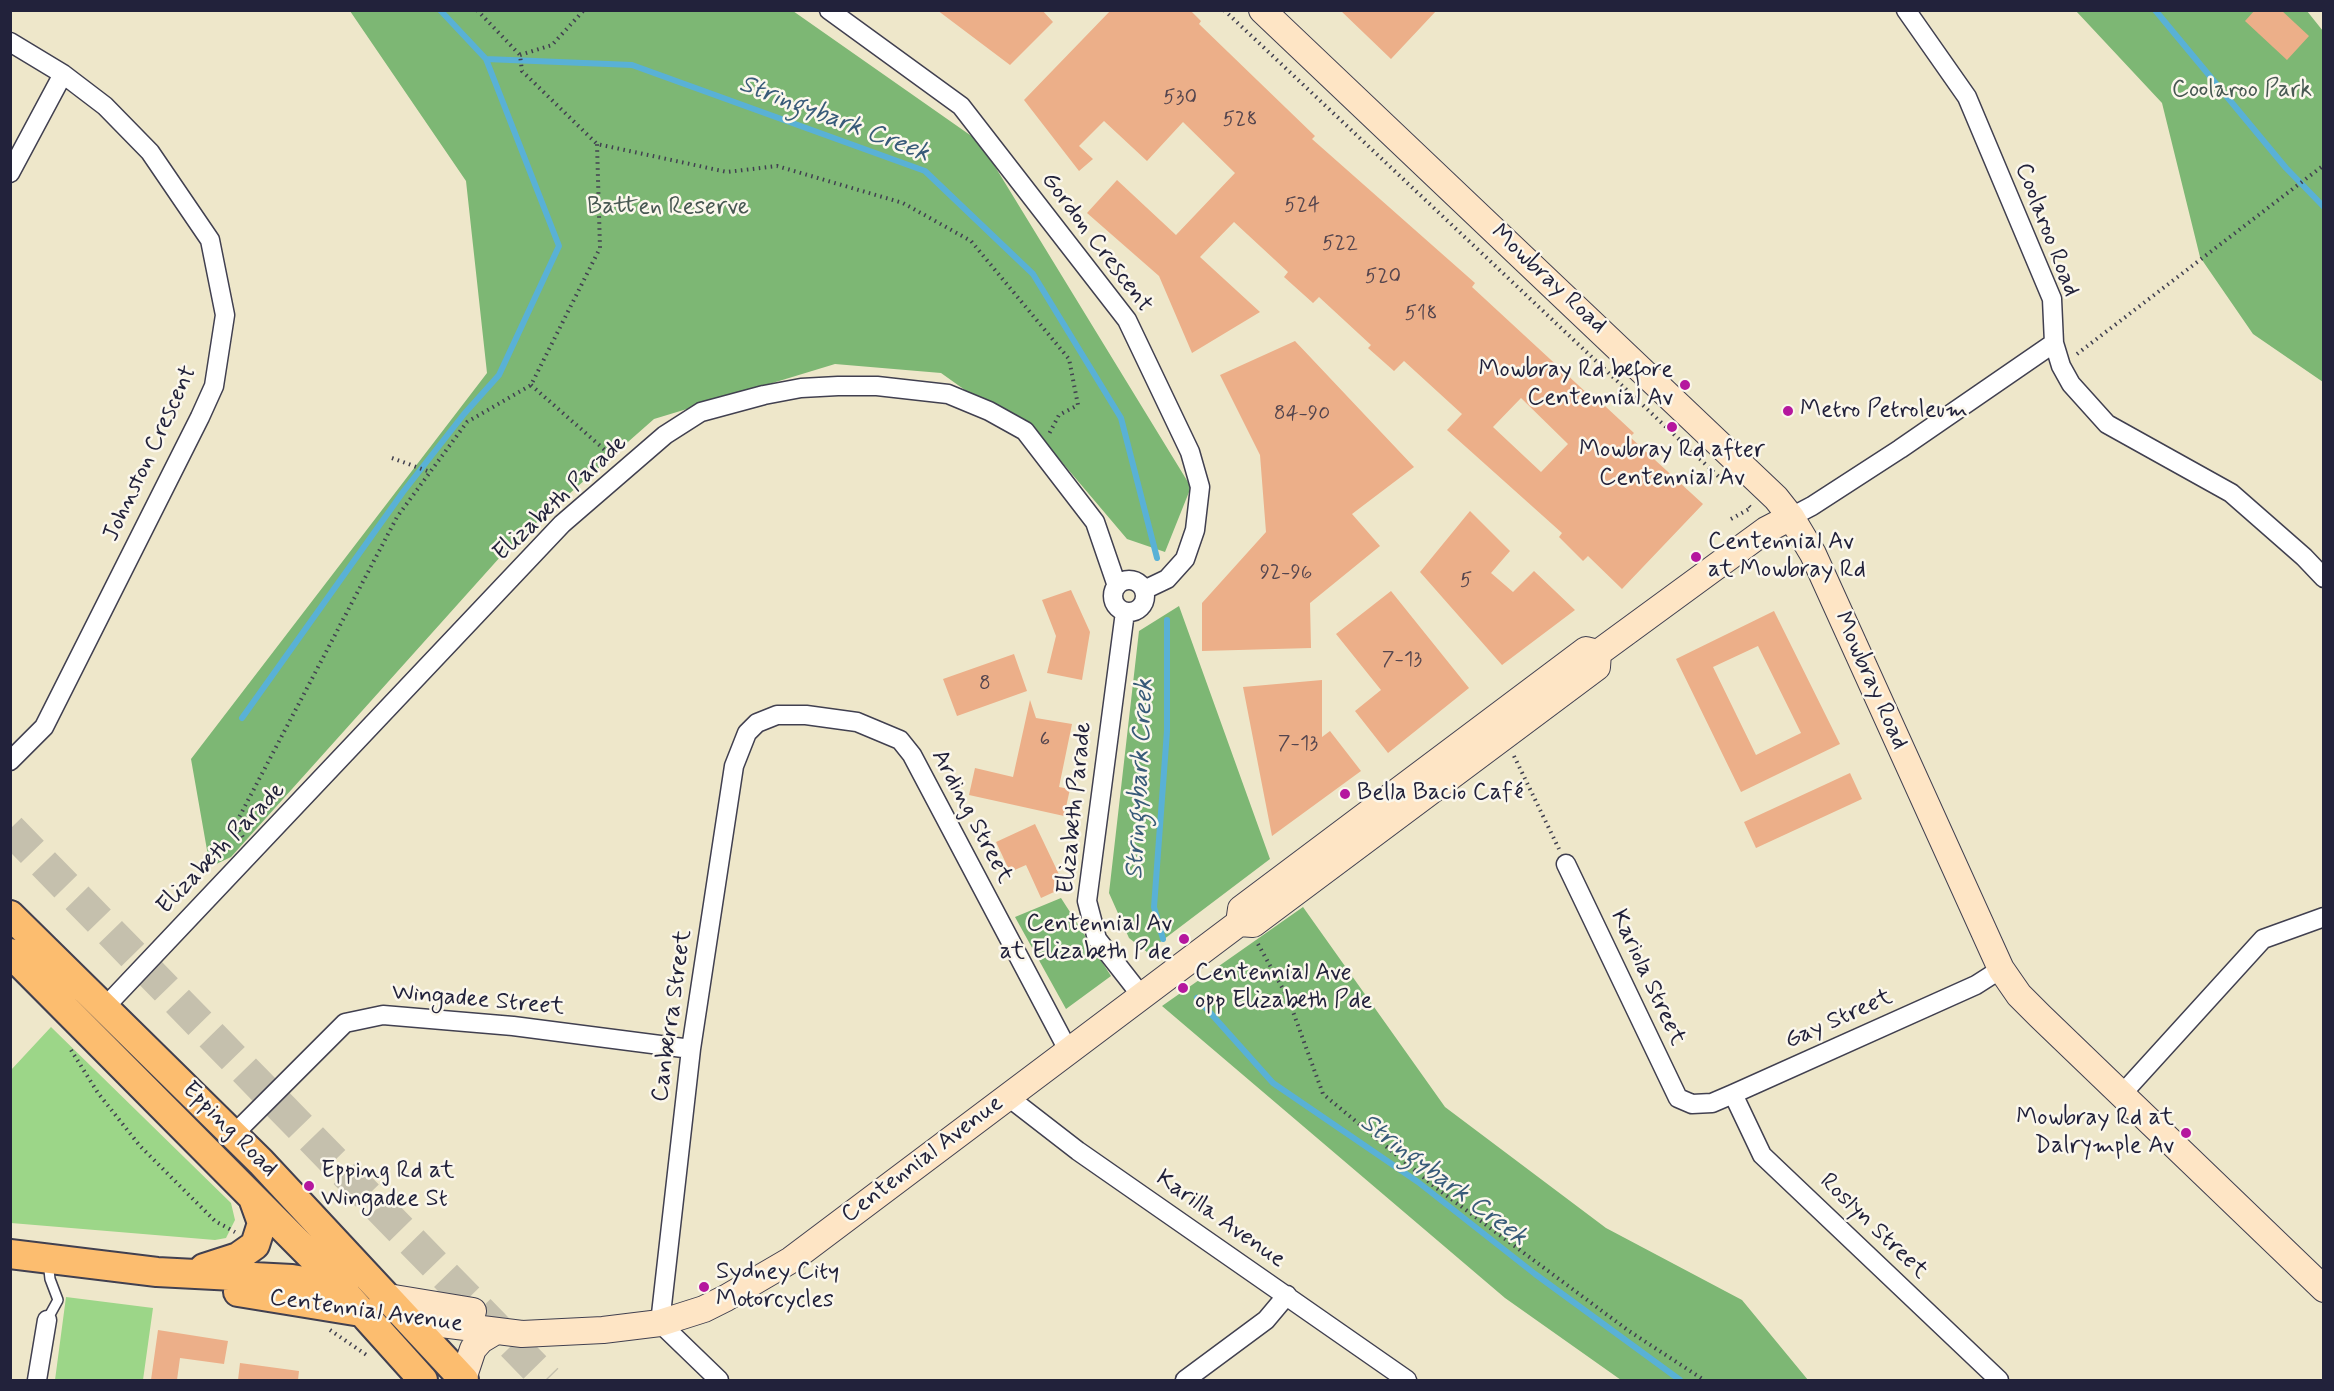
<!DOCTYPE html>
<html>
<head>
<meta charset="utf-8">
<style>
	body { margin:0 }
	#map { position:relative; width:2334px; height:1391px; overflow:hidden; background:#eee7ca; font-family:Mynerve,sans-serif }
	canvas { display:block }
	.frame { position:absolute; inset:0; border:12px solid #22223b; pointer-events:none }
</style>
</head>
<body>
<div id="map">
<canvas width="2334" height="1391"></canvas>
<div class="frame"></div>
</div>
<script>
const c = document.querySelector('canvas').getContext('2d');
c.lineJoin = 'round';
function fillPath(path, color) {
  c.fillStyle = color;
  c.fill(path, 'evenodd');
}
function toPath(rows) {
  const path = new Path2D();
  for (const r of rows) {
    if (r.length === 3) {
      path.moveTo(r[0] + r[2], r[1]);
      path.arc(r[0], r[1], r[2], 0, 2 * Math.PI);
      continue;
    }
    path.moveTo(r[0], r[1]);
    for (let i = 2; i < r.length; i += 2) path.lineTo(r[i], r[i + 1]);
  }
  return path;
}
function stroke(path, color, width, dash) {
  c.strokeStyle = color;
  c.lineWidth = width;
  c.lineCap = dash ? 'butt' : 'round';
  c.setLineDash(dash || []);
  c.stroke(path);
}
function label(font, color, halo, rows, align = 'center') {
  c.font = font + ' Mynerve,sans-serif';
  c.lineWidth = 5;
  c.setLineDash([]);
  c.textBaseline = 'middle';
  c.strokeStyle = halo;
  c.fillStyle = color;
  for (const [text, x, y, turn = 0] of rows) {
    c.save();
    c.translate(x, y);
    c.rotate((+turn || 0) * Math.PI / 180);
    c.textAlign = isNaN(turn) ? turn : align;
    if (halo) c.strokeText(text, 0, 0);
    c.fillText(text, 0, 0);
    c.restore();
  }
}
const green = toPath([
	[51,1027,231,1203,235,1220,226,1238,215,1240,11,1223,11,1070],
	[66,1297,153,1308,143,1380,55,1380]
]);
const forest = toPath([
	[350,11,793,11,980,142,1191,487,1165,552,1127,539,1055,454,941,373,835,364,654,419,510,546,231,857,210,867,191,759,487,373,466,181],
	[2076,11,2307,11,2323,31,2323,382,2253,334,2200,257,2162,103],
	[1179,606,1270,859,1147,952,1129,938,1109,893,1139,631],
	[1061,898,1111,976,1066,1009,1015,917],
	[1303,907,1445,1107,1606,1228,1742,1300,1808,1380,1621,1380,1505,1298,1162,1006]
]);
const stream = toPath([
	[440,10,486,59,632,65,925,171,1033,274,1121,418,1157,558],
	[2155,10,2286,168,2324,207],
	[242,718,403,492,464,414,499,375,559,246,486,59],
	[1163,939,1154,907,1167,731,1167,620],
	[1197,998,1273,1083,1418,1182,1535,1274,1680,1380]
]);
const building = toPath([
	[937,10,1042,10,1053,22,1010,65],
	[1111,10,1190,10,1201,21,1199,24,1315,136,1312,139,1475,283,1472,287,1603,408,1605,406,1634,433,1630,437,1703,504,1622,589,1588,556,1583,561,1559,537,1562,533,1447,430,1462,414,1404,361,1394,371,1368,348,1371,345,1319,297,1313,303,1284,277,1288,272,1234,222,1200,257,1260,312,1192,353,1159,276,1087,213,1117,180,1176,235,1235,173,1183,122,1147,161,1104,121,1079,146,1093,159,1079,171,1024,100],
	[1521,398,1568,444,1541,472,1493,427],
	[1340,10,1437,10,1391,59],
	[2255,10,2281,10,2309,36,2287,60,2245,21],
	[1295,341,1414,467,1352,514,1380,546,1310,603,1311,648,1202,651,1202,603,1266,532,1260,455,1220,375],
	[1470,511,1510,551,1491,573,1513,592,1534,571,1575,610,1502,665,1420,572],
	[1071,590,1090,632,1082,680,1047,673,1056,636,1042,600],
	[1391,591,1469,688,1388,753,1355,711,1381,690,1336,634],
	[1774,611,1840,744,1741,792,1676,659],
	[1758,646,1801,733,1756,755,1713,667],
	[1014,654,1027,691,957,716,943,679],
	[1322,680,1322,737,1330,731,1361,771,1272,836,1243,687],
	[1030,700,1036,718,1072,724,1059,787,1070,789,1064,816,969,795,975,768,1013,777],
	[1850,773,1862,799,1756,848,1744,822],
	[1035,824,1065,887,1041,898,1026,865,1010,872,996,842],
	[158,1330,228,1341,224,1364,180,1358,177,1380,151,1380],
	[240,1363,299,1371,298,1380,238,1380]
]);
const highwayTunnel = toPath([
	[10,829,547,1380]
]);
const path = toPath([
	[477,10,520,55,522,71,597,144,727,172,777,166,903,203,971,241,1069,359,1078,405,1059,415,1049,434],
	[1224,10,1719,477],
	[520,55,552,45,584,10],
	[2077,354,2324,165],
	[531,385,614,458],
	[392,458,430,472],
	[1731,519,1751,508,1748,505],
	[1514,756,1559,849],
	[243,837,235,825,397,517,467,422,531,385,600,248,597,144],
	[1258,944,1288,998,1323,1094,1435,1187,1629,1331,1704,1380],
	[71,1050,98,1093,140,1146,215,1221,235,1232],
	[330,1330,368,1356]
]);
const lane = toPath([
	[47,1320,58,1300,50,1279,48,1261]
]);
const street = toPath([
	[829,10,961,106,1127,320,1190,452,1200,487,1195,530,1185,559,1167,579,1144,590],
	[1906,10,1967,97,2052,299,2054,343,2061,366,2071,384,2107,424,2231,493,2304,557,2324,578],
	[10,42,63,74,105,106,150,152,210,240,225,315,214,386,200,417,44,727,10,761],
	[10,173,63,74],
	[1791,517,1812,506,1900,449,2054,343],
	[1129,596,16],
	[1125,612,1087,901,1097,939,1140,994],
	[1566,864,1678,1098,1692,1104,1712,1103,1733,1094,1976,985,2001,969],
	[105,1007,562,524,665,435,701,412,764,395,801,388,838,386,877,386,948,394,989,411,1025,431,1095,522,1117,586],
	[1733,1094,1762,1155,1999,1380],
	[2122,1094,2263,939,2324,917],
	[1007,1096,1078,1151,1407,1380],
	[234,1134,345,1023,383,1015,513,1026,691,1049],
	[37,1380,47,1320],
	[719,1380,660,1323,691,1049,734,766,747,733,757,723,777,715,806,715,857,722,900,740,912,755,1068,1050],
	[1185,1380,1266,1320,1287,1295]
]);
const secondary = toPath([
	[1262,10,1776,498,1791,517,1813,554,2001,969,2019,995,2040,1016,2324,1289],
	[1239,923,1241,909,1586,650,1598,653,1766,530,1791,517],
	[388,1297,473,1311],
	[409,1320,522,1334,603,1330,660,1323,704,1309,726,1298,791,1260,1239,923,1253,924,1597,667,1598,653],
	[463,1379,473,1349,481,1340,496,1331]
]);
const primary = toPath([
	[10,915,261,1162,464,1380],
	[10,953,316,1261,423,1380],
	[10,1254,157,1272,292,1279,344,1288],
	[204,1268,238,1257,255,1245,262,1223,253,1198],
	[238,1292,367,1313]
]);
const markers = [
	[1685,385,6,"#b5179e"],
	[1788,411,6,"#b5179e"],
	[1672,427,6,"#b5179e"],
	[1696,557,6,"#b5179e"],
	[1345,794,6,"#b5179e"],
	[1184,939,6,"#b5179e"],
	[1183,988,6,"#b5179e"],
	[2186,1133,6,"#b5179e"],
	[309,1186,6,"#b5179e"],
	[704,1287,6,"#b5179e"]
];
const numberNames = [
	["530",1180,99],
	["528",1240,121],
	["524",1302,207],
	["522",1340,245],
	["520",1383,278],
	["518",1421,315],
	["84-90",1302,415],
	["92-96",1286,574],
	["5",1466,582],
	["7-13",1402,661],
	["8",985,685],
	["6",1045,741],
	["7-13",1298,745]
];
const parkNames = [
	["Coolaroo Park",2242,91],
	["Batten Reserve",668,208]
];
const streetNames = [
	["Coolaroo Road",2046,230,69],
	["Gordon Crescent",1096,243,53],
	["Mowbray Road",1548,280,43],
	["Johnston Crescent",151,454,-65],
	["Elizabeth Parade",561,499,-43],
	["Mowbray Road",1870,681,66],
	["Elizabeth Parade",1076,808,-84],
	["Arding Street",971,817,62],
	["Elizabeth Parade",222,849,-46],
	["Kariola Street",1647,978,65],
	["Wingadee Street",478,1001,5],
	["Canberra Street",673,1016,-82],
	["Gay Street",1839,1020,-24],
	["Epping Road",229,1130,45],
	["Centennial Avenue",923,1160,-37],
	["Karilla Avenue",1220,1220,35],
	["Roslyn Street",1873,1227,44],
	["Centennial Avenue",366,1312,8]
];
const poiNames = [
	["Mowbray Rd before",1673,371,"right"],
	["Centennial Av",1673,399,"right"],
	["Metro Petroleum",1800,411],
	["Mowbray Rd after",1672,451,"center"],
	["Centennial Av",1672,479,"center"],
	["Centennial Av",1708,543],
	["at Mowbray Rd",1708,571],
	["Bella Bacio Café",1357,794],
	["Centennial Av",1172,925,"right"],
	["at Elizabeth Pde",1172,953,"right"],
	["Centennial Ave",1195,974],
	["opp Elizabeth Pde",1195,1002],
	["Mowbray Rd at",2174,1119,"right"],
	["Dalrymple Av",2174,1147,"right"],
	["Epping Rd at",321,1172],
	["Wingadee St",321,1200],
	["Sydney City",716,1273],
	["Motorcycles",716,1301]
];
const waterNames = [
	["Stringybark Creek",834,120,21],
	["Stringybark Creek",1141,779,-87],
	["Stringybark Creek",1443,1181,37]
];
fillPath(green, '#9cd688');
fillPath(forest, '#7db774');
stroke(stream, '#59b1d6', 6);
fillPath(building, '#ecaf89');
stroke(highwayTunnel, '#c5c0ad', 32, [32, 16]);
stroke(lane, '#414050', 12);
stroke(street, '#414050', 21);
stroke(secondary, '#414050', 28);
stroke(primary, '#414050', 32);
stroke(path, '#414050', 4, [1.5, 4.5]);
stroke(lane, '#fff', 9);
stroke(street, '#fff', 18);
stroke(secondary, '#fee5c5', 26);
stroke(primary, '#fcbd6f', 28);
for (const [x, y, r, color] of markers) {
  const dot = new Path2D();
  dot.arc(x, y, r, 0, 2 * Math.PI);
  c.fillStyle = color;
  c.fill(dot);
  stroke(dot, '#fbf7ec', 2);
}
label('21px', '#54454e', null, numberNames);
label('24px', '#475852', '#fbf7ec', parkNames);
label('24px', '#22223b', '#fbf7ec', streetNames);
label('24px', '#22223b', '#fbf7ec', poiNames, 'left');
label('italic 26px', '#385b79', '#fbf7ec', waterNames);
</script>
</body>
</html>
